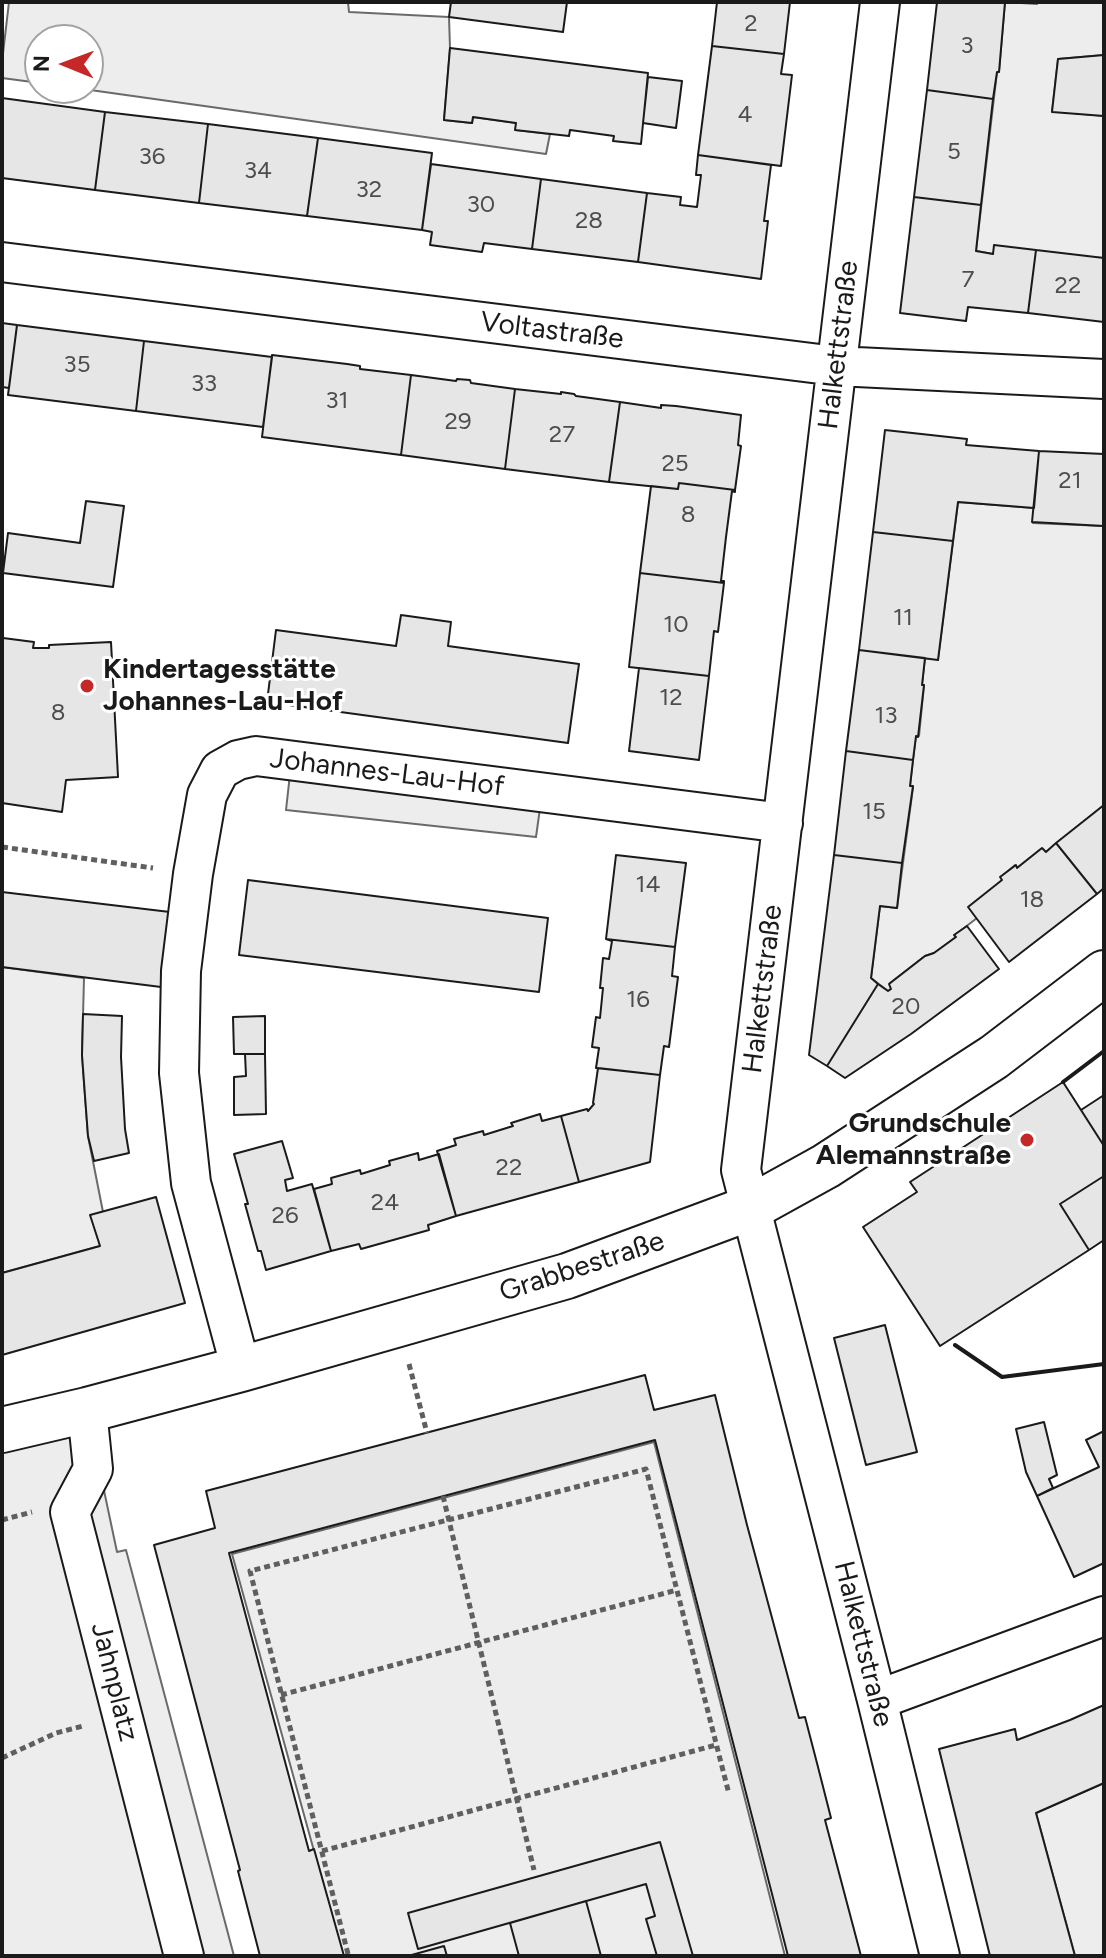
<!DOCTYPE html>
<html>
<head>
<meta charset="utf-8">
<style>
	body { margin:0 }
	#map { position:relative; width:1106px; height:1958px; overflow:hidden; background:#fff; font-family:Figtree,sans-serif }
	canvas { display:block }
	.frame { position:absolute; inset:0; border:4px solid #1a1a1a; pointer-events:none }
	.north { position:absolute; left:24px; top:24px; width:80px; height:80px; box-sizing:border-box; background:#fff; border:2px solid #a3a3a3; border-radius:50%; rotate:271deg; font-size:22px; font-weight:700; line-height:32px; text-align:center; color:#1a1a1a }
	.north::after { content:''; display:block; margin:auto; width:28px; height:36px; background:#c62828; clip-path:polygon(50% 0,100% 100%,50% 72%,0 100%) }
</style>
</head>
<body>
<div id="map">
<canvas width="1106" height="1958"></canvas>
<div class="frame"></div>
<div class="north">N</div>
</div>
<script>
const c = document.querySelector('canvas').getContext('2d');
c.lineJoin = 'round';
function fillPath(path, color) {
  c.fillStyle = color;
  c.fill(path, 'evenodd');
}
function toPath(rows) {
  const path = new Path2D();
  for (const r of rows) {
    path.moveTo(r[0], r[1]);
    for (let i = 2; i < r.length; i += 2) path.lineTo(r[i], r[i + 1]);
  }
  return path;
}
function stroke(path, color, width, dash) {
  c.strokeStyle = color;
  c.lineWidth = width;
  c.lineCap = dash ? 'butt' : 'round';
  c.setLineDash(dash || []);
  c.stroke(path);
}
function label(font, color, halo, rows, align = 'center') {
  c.font = font + ' Figtree,sans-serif';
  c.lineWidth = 6;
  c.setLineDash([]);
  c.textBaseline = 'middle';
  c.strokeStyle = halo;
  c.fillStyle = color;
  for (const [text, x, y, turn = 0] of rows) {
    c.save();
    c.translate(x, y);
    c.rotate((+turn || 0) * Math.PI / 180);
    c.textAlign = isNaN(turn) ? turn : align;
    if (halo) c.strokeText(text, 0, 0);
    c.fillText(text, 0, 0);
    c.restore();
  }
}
const built = toPath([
	[9,2,348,2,349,12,449,17,450,48,444,120,472,123,473,117,516,123,516,130,550,134,546,154,76,88,88,88,88,40,40,40,40,83,2,78,2,62,9,2],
	[1005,2,1037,4,1038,2,1104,2,1104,55,1058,59,1052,111,1104,116,1104,258,993,254,976,251,997,72,999,72,1005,2],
	[958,502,1034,508,1033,523,1104,526,1104,805,1046,852,1041,849,1017,868,1015,865,1001,877,1002,880,977,918,955,935,956,937,934,953,925,956,890,983,891,989,888,991,871,978,880,906,897,908,913,787,910,786,913,760,916,736,919,736,924,685,922,685,925,658,938,659,958,502],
	[290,774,541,801,536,837,286,810,290,774],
	[2,967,84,978,82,1055,85,1096,88,1136,103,1212,100,1246,2,1273,2,967],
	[87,1410,117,1552,126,1550,234,1956,2,1956,2,1430,87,1410],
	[654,1442,785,1956,343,1956,232,1554,654,1442],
	[1104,1783,1104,1956,1075,1956,1036,1813,1104,1783]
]);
const building = toPath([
	[451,2,567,2,563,32,449,17,451,2],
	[717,2,790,2,784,54,712,46,717,2],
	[937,2,1005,2,999,72,997,72,993,99,927,90,937,2],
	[712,46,784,54,781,74,792,75,781,166,698,155,712,46],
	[450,48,648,73,641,144,613,141,614,136,570,130,569,136,515,130,516,123,473,117,472,123,444,120,450,48],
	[1104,55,1104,116,1052,112,1058,59,1104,55],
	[648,77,682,81,676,128,643,123,648,77],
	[927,90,993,99,981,205,914,197,927,90],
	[2,98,105,112,95,190,2,178,2,98],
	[105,112,208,124,199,203,95,190,105,112],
	[208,124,318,138,307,216,199,203,208,124],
	[318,138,432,153,422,230,307,216,318,138],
	[698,155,771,165,764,221,768,221,761,279,638,262,647,193,681,197,680,205,697,207,701,175,696,175,698,155],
	[431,164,541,179,532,249,484,243,482,252,430,245,432,232,422,230,431,164],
	[541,179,647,193,638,262,532,249,541,179],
	[914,197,981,205,976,251,993,254,994,245,1036,250,1028,313,968,307,966,321,900,313,914,197],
	[1036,250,1104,258,1104,322,1028,313,1036,250],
	[2,323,17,325,9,388,2,387,2,323],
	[17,325,144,341,136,411,8,395,17,325],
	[144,341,272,357,263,427,136,411,144,341],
	[272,355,347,364,360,366,360,369,411,375,401,455,262,437,272,355],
	[411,375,456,381,457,379,470,380,471,383,515,389,505,469,401,455,411,375],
	[515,389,561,394,561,392,574,394,576,396,620,402,609,482,505,469,515,389],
	[620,402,661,408,661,405,676,406,741,415,738,445,741,446,735,490,679,483,678,489,609,482,620,402],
	[885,430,967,439,966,445,1039,451,1034,508,958,502,953,541,873,532,885,430],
	[1039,451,1104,454,1104,526,1032,522,1039,451],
	[679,483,735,490,735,492,732,491,726,537,721,581,724,581,724,583,640,573,651,486,678,489,679,483],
	[86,501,124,506,113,587,3,573,8,533,80,543,86,501],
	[873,532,953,541,938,660,859,650,873,532],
	[640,573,724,583,718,632,714,631,709,676,629,667,640,573],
	[401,615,451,622,448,646,579,664,568,743,267,702,276,630,396,646,401,615],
	[3,638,34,642,33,648,49,648,49,645,111,642,118,777,66,780,62,812,2,803,3,638],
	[859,650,925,658,922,685,924,685,918,737,916,736,913,760,846,751,859,650],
	[639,668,709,676,699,760,629,751,639,668],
	[846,751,913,760,910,786,913,786,902,863,834,855,846,751],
	[1104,805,1104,888,1097,894,1056,843,1104,805],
	[1056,843,1097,894,1009,962,968,907,1002,880,1000,877,1016,865,1017,868,1042,848,1046,852,1056,843],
	[616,855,686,863,675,947,606,939,616,855],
	[834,855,902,863,897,908,880,906,871,978,878,984,827,1066,809,1055,834,855],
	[248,880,548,918,539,992,239,955,248,880],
	[2,892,170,912,161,987,2,967,2,892],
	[967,926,999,969,911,1034,845,1078,827,1066,878,984,888,991,891,989,889,984,925,956,934,953,956,937,954,935,967,926],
	[606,939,675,947,672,976,678,977,669,1047,664,1046,660,1075,596,1068,599,1048,592,1047,596,1017,600,1018,603,988,600,988,603,958,609,959,612,941,606,939],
	[83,1014,122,1016,121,1057,125,1129,129,1153,94,1161,88,1136,85,1096,82,1055,83,1014],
	[265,1016,265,1054,234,1054,233,1017,265,1016],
	[245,1054,265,1054,266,1114,234,1115,234,1077,246,1076,245,1054],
	[598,1068,660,1075,650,1162,579,1182,561,1116,587,1109,588,1111,594,1104,593,1103,598,1068],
	[1063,1082,1104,1146,1104,1176,1060,1204,1089,1250,940,1346,863,1227,917,1192,910,1182,1063,1082],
	[1104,1095,1104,1146,1081,1110,1104,1095],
	[540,1114,542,1121,561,1116,579,1182,456,1216,437,1151,456,1145,454,1139,483,1131,484,1135,513,1126,511,1123,540,1114],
	[282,1141,293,1178,285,1180,287,1191,312,1184,331,1251,266,1270,261,1251,258,1251,245,1204,248,1204,234,1154,282,1141],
	[418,1153,419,1160,439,1154,456,1216,428,1225,429,1230,361,1249,359,1244,331,1251,314,1189,332,1184,331,1178,360,1170,361,1174,390,1165,389,1161,418,1153],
	[1104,1176,1104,1240,1089,1250,1060,1204,1104,1176],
	[156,1197,185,1303,2,1355,2,1273,100,1246,90,1215,156,1197],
	[885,1325,917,1452,866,1465,834,1338,885,1325],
	[645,1375,654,1410,715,1395,747,1525,799,1718,805,1717,818,1767,831,1818,825,1820,861,1956,788,1956,655,1440,229,1553,309,1851,314,1849,344,1956,260,1956,238,1871,240,1870,154,1545,215,1528,206,1491,645,1375],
	[1044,1422,1057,1475,1049,1479,1053,1488,1037,1496,1026,1472,1016,1429,1044,1422],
	[1104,1431,1104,1563,1074,1577,1037,1496,1099,1467,1086,1440,1104,1431],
	[1104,1705,1104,1783,1036,1813,1075,1956,990,1956,939,1749,1015,1729,1017,1740,1070,1720,1104,1705],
	[660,1842,693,1956,657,1956,646,1919,655,1916,646,1884,418,1949,408,1913,660,1842],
	[586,1901,601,1956,519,1956,510,1923,586,1901],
	[444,1946,447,1956,408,1956,444,1946]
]);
const path = toPath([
	[2,847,153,868],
	[409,1364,427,1433],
	[443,1496,534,1870],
	[2,1520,32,1512],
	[281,1695,677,1590],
	[2,1758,56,1733,83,1726],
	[322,1851,716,1745],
	[348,1954,250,1571,646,1469,729,1794]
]);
const street = toPath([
	[880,2,741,1170,877,1700,940,1956],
	[2,262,836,366,1104,379],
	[241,1369,191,1183,179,1073,181,971,193,874,207,795,220,770,238,760,256,756,783,823],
	[87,1410,93,1469,70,1512,184,1956],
	[877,1700,1104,1616]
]);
const secondary = toPath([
	[2,1430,87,1410,241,1369,567,1276,750,1208,826,1166,994,1057,1104,973]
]);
const wall = toPath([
	[1063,1082,1104,1051],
	[955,1345,1002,1377,1104,1364]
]);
const markers = [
	[87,686,8,"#c62828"],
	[1027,1140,8,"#c62828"]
];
const numberNames = [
	["2",751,24],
	["3",967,46],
	["4",745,115],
	["5",954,152],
	["36",152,157],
	["34",258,171],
	["32",369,190],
	["30",481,205],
	["28",589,221],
	["7",968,280],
	["22",1068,286],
	["35",77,365],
	["33",204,384],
	["31",337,401],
	["29",458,422],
	["27",562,435],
	["25",675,464],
	["21",1070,481],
	["8",688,515],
	["11",903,618],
	["10",676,625],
	["12",671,698],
	["8",58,713],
	["13",886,716],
	["15",874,812],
	["14",648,885],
	["18",1032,900],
	["16",638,1000],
	["20",906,1007],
	["22",509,1168],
	["24",385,1203],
	["26",285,1216]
];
const streetNames = [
	["Voltastraße",552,331,7],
	["Halkettstraße",839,345,-83],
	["Johannes-Lau-Hof",387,773,7],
	["Halkettstraße",763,989,-83],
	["Grabbestraße",582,1267,-18],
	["Halkettstraße",863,1644,76],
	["Jahnplatz",114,1682,76]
];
const poiNames = [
	["Kindertagesstätte",103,670],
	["Johannes-Lau-Hof",103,702],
	["Grundschule",1011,1124,"right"],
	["Alemannstraße",1011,1156,"right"]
];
fillPath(built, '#ededed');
stroke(built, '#6a6a6a', 2);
fillPath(building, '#e6e6e6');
stroke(building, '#1a1a1a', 2);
stroke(street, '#1a1a1a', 42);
stroke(secondary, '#1a1a1a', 48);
stroke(path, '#5f5f5f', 5, [6, 4]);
stroke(street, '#fff', 38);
stroke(secondary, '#fff', 44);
stroke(wall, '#1a1a1a', 4);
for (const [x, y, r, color] of markers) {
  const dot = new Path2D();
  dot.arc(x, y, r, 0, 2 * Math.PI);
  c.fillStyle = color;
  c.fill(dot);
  stroke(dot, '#fff', 3);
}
label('24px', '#4d4d4d', null, numberNames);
label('28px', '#1a1a1a', '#fff', streetNames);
label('bold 28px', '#1a1a1a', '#fff', poiNames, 'left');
</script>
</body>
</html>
